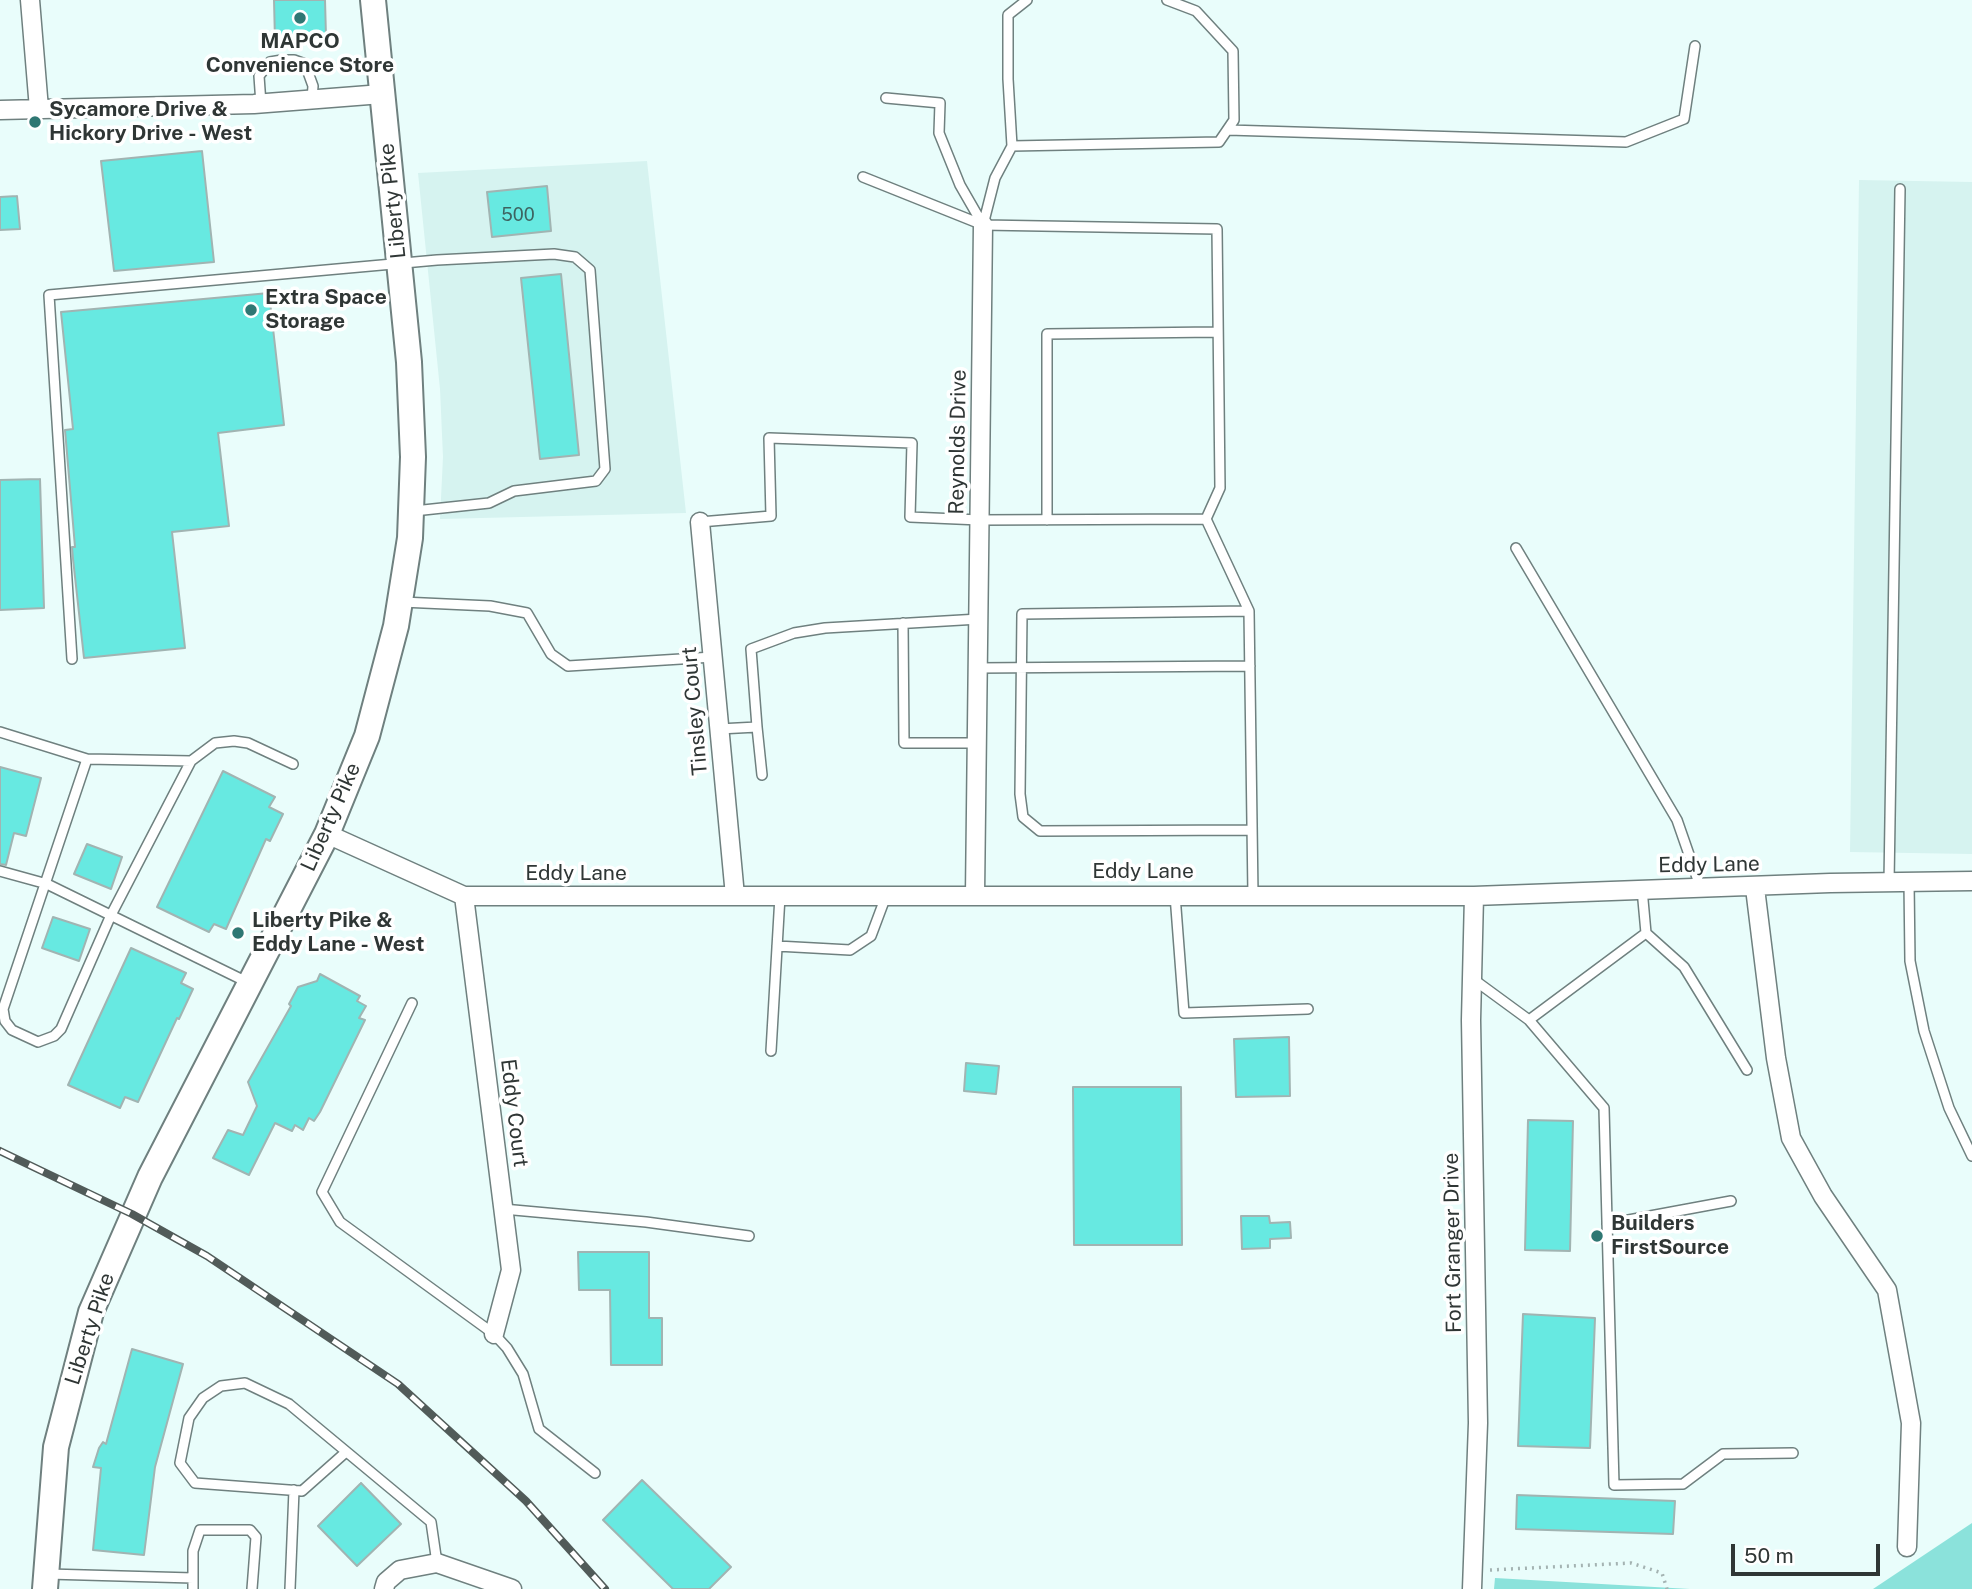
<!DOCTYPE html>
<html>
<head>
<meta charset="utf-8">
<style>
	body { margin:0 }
	#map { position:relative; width:1972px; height:1589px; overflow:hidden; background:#e9fdfb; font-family:"Public Sans",sans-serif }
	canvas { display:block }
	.scale { position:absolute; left:1731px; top:1544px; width:149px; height:32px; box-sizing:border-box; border:4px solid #2f3635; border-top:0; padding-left:9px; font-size:21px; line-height:24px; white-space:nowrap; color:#2f3635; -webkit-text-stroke:5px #fff; paint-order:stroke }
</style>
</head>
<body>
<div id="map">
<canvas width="1972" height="1589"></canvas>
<div class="scale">50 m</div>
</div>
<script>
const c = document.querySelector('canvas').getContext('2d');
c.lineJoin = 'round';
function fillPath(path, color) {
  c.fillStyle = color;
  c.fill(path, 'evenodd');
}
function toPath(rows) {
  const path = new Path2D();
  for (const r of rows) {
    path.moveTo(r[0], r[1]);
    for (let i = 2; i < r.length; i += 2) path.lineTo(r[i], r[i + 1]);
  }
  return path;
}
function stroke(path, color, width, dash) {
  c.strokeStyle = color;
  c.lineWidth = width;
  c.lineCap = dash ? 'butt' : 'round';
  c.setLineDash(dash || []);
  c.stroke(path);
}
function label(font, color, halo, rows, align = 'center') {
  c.font = font + ' "Public Sans",sans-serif';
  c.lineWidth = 7;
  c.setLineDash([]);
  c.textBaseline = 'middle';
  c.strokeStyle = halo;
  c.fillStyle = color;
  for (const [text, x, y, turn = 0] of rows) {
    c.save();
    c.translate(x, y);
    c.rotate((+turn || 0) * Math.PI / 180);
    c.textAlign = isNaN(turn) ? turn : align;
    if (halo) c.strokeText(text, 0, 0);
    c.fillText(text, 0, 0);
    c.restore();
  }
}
const built = toPath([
	[647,161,686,513,440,519,443,457,440,389,418,173],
	[1859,180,1972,182,1972,854,1850,852]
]);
const green = toPath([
	[1972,1523,1972,1589,1873,1589],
	[1495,1578,1690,1589,1494,1589]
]);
const building = toPath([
	[274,0,325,0,326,36,275,41,274,0],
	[202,151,214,262,114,271,101,161,202,151],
	[547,186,551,231,492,237,487,192,547,186],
	[17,196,20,229,0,230,0,197,17,196],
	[561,274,579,455,540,459,521,278,561,274],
	[269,293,284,425,218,433,229,526,172,532,185,648,84,658,73,559,72,547,75,547,65,430,73,429,61,312,269,293],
	[40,479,44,608,0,610,0,480,40,479],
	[0,767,41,778,26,836,14,833,6,865,0,864,0,767],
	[223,771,275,797,269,807,283,814,270,841,266,839,226,929,214,924,209,932,157,907,223,771],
	[87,844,122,857,111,889,74,874,87,844],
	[53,917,90,929,79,961,42,948,53,917],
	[131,948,186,973,181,983,193,989,179,1019,177,1018,138,1102,125,1097,120,1108,68,1085,131,948],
	[320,974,360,996,357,1001,366,1006,359,1018,365,1020,320,1112,314,1121,309,1118,303,1130,295,1125,292,1131,275,1123,249,1175,213,1158,228,1130,243,1135,257,1106,248,1082,291,1006,289,1004,298,987,317,981,320,974],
	[1289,1037,1290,1096,1236,1097,1234,1039,1289,1037],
	[966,1063,999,1066,996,1094,964,1091,966,1063],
	[1073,1087,1181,1087,1182,1245,1074,1245,1073,1087],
	[1528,1120,1573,1121,1570,1251,1525,1250,1528,1120],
	[1241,1216,1269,1216,1270,1223,1290,1222,1291,1238,1270,1239,1270,1248,1242,1249,1241,1216],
	[578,1252,649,1252,649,1318,662,1318,662,1365,611,1365,610,1290,579,1290,578,1252],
	[1523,1314,1595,1318,1590,1448,1518,1446,1523,1314],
	[132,1349,183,1364,155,1467,144,1555,93,1550,101,1468,93,1467,99,1448,103,1442,106,1444,132,1349],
	[642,1480,731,1567,709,1589,673,1589,603,1520,642,1480],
	[361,1483,401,1524,357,1566,318,1526,361,1483],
	[1517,1495,1675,1501,1673,1534,1516,1529,1517,1495]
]);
const path = toPath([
	[1490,1570,1631,1563,1662,1573,1667,1589]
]);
const lane = toPath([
	[886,98,940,103,939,133,960,185,983,225],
	[261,104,259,76,270,62,282,60,294,60,305,64,313,86,312,100],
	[1228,130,1626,142,1684,119,1695,46],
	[1012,146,1219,142,1234,120,1233,51,1196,11,1167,0],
	[983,225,995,178,1012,146,1008,79,1008,15,1027,0],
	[1206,519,1249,611,1253,895],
	[1047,520,1047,334,1216,332],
	[700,522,771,516,769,438,912,443,910,517,980,520,1206,519,1220,488,1217,229,983,225,863,177],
	[1516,548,1677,820,1701,889],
	[402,602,490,606,527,613,551,654,568,666,713,657],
	[1249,611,1022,614,1020,794,1023,817,1040,831,1252,830],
	[903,623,904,743,977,743],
	[72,659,49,295,437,260,554,254,575,257,590,270,605,469,596,481,514,491,489,503,414,511],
	[978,668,1250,666],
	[757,727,762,775],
	[719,729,757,727,751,649,794,633,825,628,979,619],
	[0,732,87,759,191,761,215,743,234,741,248,743,293,764],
	[87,759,3,1009,5,1021,12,1030,38,1042,54,1036,61,1029,111,915,191,761],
	[0,871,47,884,249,983],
	[1889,882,1900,189],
	[1909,882,1910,961,1924,1031,1949,1108,1972,1156],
	[1642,889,1646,933,1684,967,1747,1070],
	[1175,895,1184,1013,1308,1009],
	[777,946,850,950,871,936,886,896],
	[1473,979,1529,1020,1646,933],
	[412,1003,322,1192,340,1222,494,1334,507,1348,523,1374,539,1429,595,1473],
	[1529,1020,1604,1108,1614,1485,1683,1484,1723,1454,1793,1453],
	[771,1051,780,896],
	[503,1209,646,1222,749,1236],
	[1607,1224,1731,1201],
	[346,1452,302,1491,195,1483,180,1463,189,1418,203,1398,221,1386,245,1383,289,1404,431,1522,437,1563],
	[48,1574,193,1578],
	[193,1589,193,1551,200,1530,250,1530,256,1537,252,1589],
	[290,1589,294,1490]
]);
const street = toPath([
	[30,0,39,109],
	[0,110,254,104,382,94],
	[700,522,735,896],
	[327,834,464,896,1474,896,1830,883,1972,881],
	[1755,888,1776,1058,1791,1138,1823,1196,1887,1290,1911,1423,1907,1547],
	[975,894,983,225],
	[464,896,511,1270,494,1334],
	[384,1589,386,1582,400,1570,437,1563,512,1589],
	[1472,1589,1478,1423,1471,1020,1474,896]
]);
const secondary = toPath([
	[45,1589,56,1447,91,1312,150,1177,327,834,367,736,396,626,410,538,413,457,409,362,373,0]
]);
const rail = toPath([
	[0,1151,132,1214,207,1256,398,1384,526,1501,605,1589]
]);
const markers = [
	[300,18,7,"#2f7773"],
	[35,122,7,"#2f7773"],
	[251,310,7,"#2f7773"],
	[238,933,7,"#2f7773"],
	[1597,1236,7,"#2f7773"]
];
const numberNames = [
	["500",518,215]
];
const poiNames = [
	["MAPCO",300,42,"center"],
	["Convenience Store",300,66,"center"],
	["Sycamore Drive &",49,110],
	["Hickory Drive - West",49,134],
	["Extra Space",265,298],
	["Storage",265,322],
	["Liberty Pike &",252,921],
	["Eddy Lane - West",252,945],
	["Builders",1611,1224],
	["FirstSource",1611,1248]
];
const streetNames = [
	["Liberty Pike",393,201,-96],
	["Reynolds Drive",958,442,-89],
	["Tinsley Court",695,711,-95],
	["Liberty Pike",331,817,-66],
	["Eddy Lane",1709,865,-1],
	["Eddy Lane",1143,872],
	["Eddy Lane",576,874],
	["Eddy Court",514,1113,83],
	["Fort Granger Drive",1453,1243,-91],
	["Liberty Pike",90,1329,-72]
];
fillPath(built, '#d6f3f0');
fillPath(green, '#8be2db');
fillPath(building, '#67e9e1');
stroke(building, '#a1b4b2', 2);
stroke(lane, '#6f807f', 12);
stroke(street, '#6f807f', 21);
stroke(secondary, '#6f807f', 28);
stroke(path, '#a4b3b2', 3.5, [2, 5]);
stroke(lane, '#fff', 9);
stroke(street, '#fff', 18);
stroke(secondary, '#fff', 24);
stroke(rail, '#515b59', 8);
stroke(rail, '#fff', 5, [16]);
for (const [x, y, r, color] of markers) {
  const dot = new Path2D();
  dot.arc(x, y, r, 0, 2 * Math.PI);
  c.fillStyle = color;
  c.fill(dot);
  stroke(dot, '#fff', 2.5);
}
label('18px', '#3d6360', null, numberNames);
label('bold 21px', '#2f3635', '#fff', poiNames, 'left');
label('21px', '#2f3635', '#fff', streetNames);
</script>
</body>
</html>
